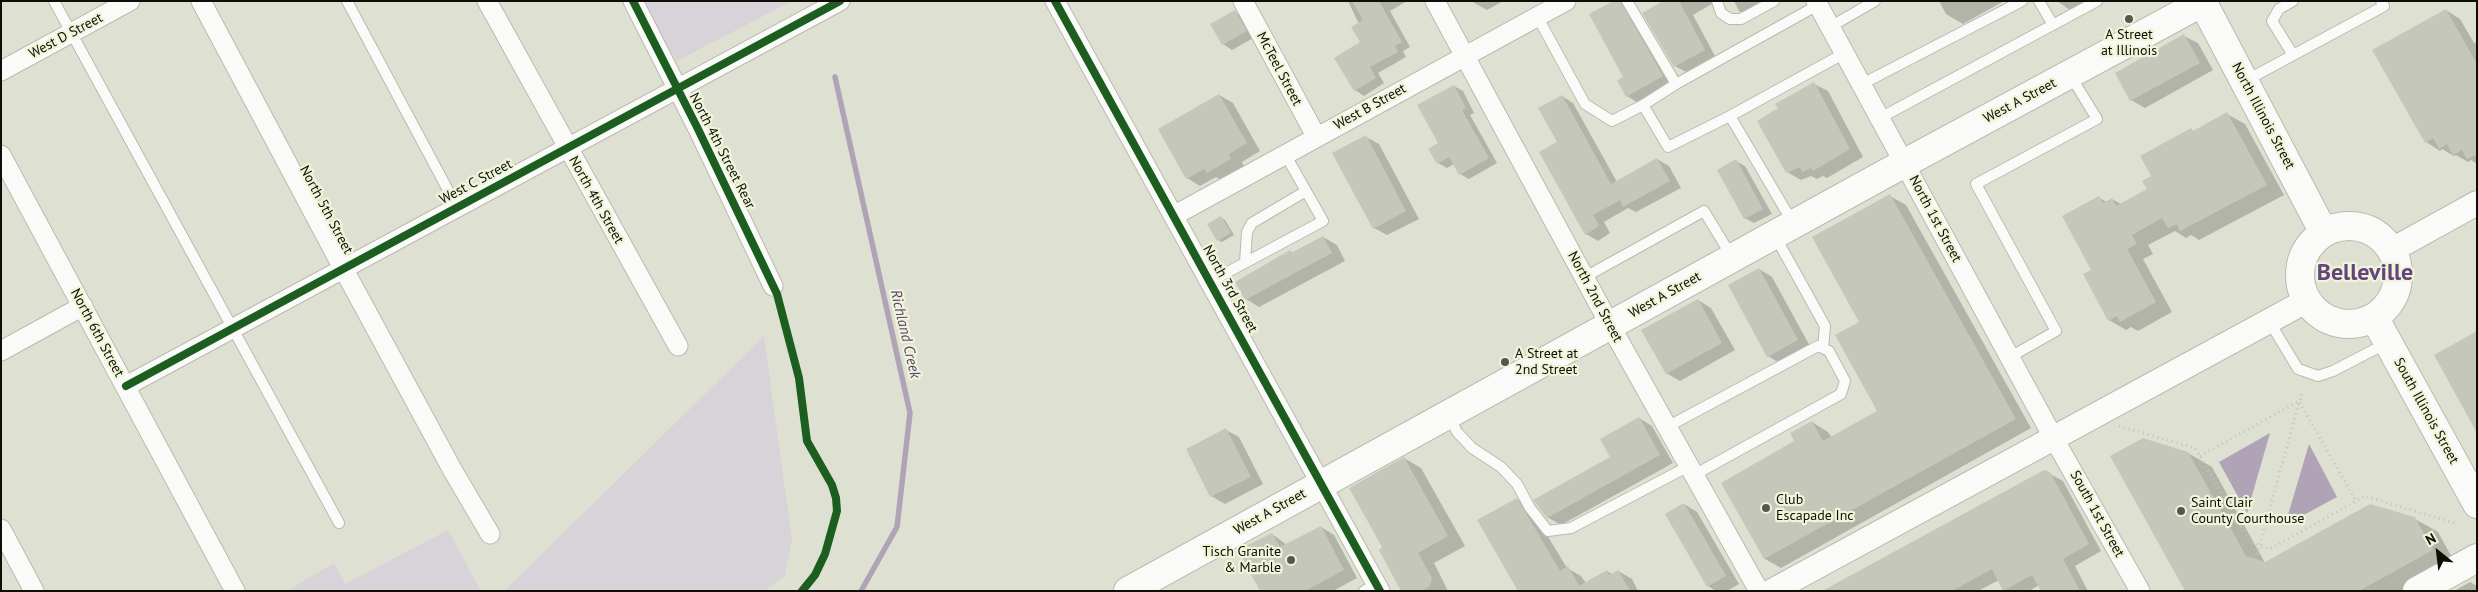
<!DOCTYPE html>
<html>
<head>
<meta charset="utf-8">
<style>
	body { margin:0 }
	#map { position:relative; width:2478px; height:592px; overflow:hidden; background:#dee1d2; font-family:"PT Sans",sans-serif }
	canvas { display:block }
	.frame { position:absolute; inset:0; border:2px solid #0d0f06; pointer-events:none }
	.north { position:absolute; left:2413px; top:527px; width:50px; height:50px; -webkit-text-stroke:4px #eff5d9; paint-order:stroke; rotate:331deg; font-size:14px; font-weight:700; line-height:20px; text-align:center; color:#0d0f06 }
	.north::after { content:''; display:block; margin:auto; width:18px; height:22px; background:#0d0f06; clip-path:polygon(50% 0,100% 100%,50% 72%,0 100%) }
</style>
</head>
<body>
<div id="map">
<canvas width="2478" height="592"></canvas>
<div class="frame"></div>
<div class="north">N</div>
</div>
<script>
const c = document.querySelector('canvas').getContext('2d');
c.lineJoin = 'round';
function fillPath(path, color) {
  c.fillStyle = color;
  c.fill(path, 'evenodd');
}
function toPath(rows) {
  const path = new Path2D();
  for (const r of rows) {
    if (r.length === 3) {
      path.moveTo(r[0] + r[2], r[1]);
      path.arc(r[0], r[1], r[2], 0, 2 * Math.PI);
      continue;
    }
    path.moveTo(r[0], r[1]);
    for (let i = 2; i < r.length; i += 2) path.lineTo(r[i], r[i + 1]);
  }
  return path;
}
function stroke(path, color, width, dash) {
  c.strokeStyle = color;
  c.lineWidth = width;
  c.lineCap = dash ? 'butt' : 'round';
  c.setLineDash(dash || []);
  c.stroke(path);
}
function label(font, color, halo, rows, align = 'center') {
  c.font = font + ' "PT Sans",sans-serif';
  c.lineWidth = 4.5;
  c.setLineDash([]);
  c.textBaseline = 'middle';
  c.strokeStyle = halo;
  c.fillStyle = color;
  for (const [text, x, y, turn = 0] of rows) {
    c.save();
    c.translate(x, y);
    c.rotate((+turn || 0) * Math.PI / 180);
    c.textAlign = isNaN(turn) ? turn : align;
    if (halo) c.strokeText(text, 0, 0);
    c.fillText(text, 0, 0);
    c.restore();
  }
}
const green = toPath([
	[640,1,792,1,677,61],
	[764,336,792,540,785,576,764,591,504,591],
	[448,530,481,591,287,591,334,563,345,584]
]);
const water = toPath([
	[2270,433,2247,513,2219,462],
	[2309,444,2337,497,2285,525]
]);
const shadow = toPath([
	[1348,1,1407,1,1390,11,1410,47,1403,51,1406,57,1378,73,1384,83,1364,96,1355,90,1362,42,1359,24],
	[1471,1,1503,1,1487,10],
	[1615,1,1626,1,1676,84,1640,104,1627,96],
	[1666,1,1717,1,1693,15,1715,56,1686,72,1675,66],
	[1734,1,1778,1,1749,17,1739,11],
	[1939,1,2004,1,1963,24,1946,14],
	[2057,1,2095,1,2074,13],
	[2446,10,2460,19,2474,43,2477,42,2477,164,2471,160,2468,162,2456,155,2454,156,2442,149,2440,151,2426,142],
	[1235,12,1244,17,1255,37,1232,50,1223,44],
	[2184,36,2198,43,2213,70,2145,108,2131,100,2116,73],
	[1814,84,1828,91,1863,157,1827,178,1823,176,1817,179,1811,176,1801,180,1787,172],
	[1454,86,1463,91,1474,113,1470,115,1497,163,1469,179,1460,174,1454,164,1447,168,1438,163,1439,144],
	[1219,95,1233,103,1260,151,1242,162,1244,167,1221,180,1216,177,1200,186,1187,178],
	[1562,96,1573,103,1617,182,1657,159,1669,166,1681,188,1636,212,1628,208,1604,222,1610,233,1598,241,1586,234,1559,143],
	[2227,114,2245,124,2284,195,2199,240,2191,235,2186,238,2175,231,2148,245,2153,254,2143,259,2172,312,2138,331,2131,327,2126,330,2109,320,2092,270,2099,198,2107,202,2112,199,2121,204,2148,189,2153,177,2191,129,2195,132],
	[1366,137,1379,144,1419,219,1387,235,1374,228],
	[1736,161,1745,166,1772,214,1754,223,1745,218],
	[1890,196,1906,205,2031,428,1781,568,1765,559,1722,483,1796,442,1812,422,1828,432,1832,438,1879,412,1861,323],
	[1221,218,1225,220,1234,235,1222,242,1218,240],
	[1323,237,1337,245,1345,261,1259,307,1246,299,1290,251,1293,253],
	[1759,269,1772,277,1811,348,1781,364,1768,356],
	[1698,300,1711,308,1735,350,1680,381,1666,373],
	[1639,418,1652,426,1673,463,1561,525,1547,517,1612,457],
	[1226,430,1239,437,1263,484,1225,504,1211,496],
	[2188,453,2212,467,2265,563,2415,519,2438,532,2455,563,2405,591,2186,591],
	[1404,458,1421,468,1465,546,1434,563,1448,591,1403,591,1384,547],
	[2050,474,2063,481,2101,551,2075,566,2088,591,2042,591,2039,585,2029,591,2006,591,1999,580,1978,591,1825,591],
	[1517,499,1530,507,1567,568,1581,576,1586,583,1607,571,1613,575,1618,571,1632,579,1638,591,1519,591],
	[1684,504,1697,512,1739,584,1727,591,1716,591,1708,586],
	[1321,527,1334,535,1357,578,1333,591,1261,591,1272,534,1287,545],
	[2470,582,2477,586,2477,591,2454,591]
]);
const stream = toPath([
	[835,77,910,413,897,527,861,591]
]);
const building = toPath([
	[1352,1,1379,1,1402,42,1395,46,1398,52,1370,67,1376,78,1354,91,1334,58,1360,42,1351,27,1363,20],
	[1613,1,1620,1,1663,76,1626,97,1617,80,1623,77,1589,14],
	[1663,1,1679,1,1705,50,1674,67,1642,13],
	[2446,9,2477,64,2477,154,2467,159,2462,150,2453,155,2447,144,2439,149,2433,138,2425,143,2372,50],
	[1235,10,1247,31,1222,45,1210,24],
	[2184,34,2200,63,2130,101,2115,73],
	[1814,82,1850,149,1813,171,1811,168,1802,172,1800,167,1786,173,1757,121,1778,108,1775,104],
	[1454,85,1466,108,1462,110,1489,158,1459,175,1449,157,1437,164,1428,149,1438,143,1417,105],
	[1219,94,1247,143,1229,154,1231,159,1207,173,1204,169,1186,179,1158,129],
	[1562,95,1611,184,1657,158,1670,181,1623,207,1620,200,1593,215,1599,226,1585,235,1539,152,1557,142,1538,108],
	[2227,112,2267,185,2180,231,2177,224,2168,228,2162,218,2132,235,2137,244,2127,249,2156,302,2120,322,2117,316,2108,321,2083,274,2091,270,2062,216,2099,196,2103,203,2112,198,2116,206,2147,189,2142,181,2151,176,2140,156,2191,128,2193,131],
	[1366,135,1406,211,1373,229,1332,153],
	[1736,159,1763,209,1744,219,1717,170],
	[1890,194,2016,419,1764,559,1721,483,1794,441,1790,433,1812,421,1823,441,1877,411,1835,335,1859,322,1812,237],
	[1221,216,1231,233,1217,241,1207,224],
	[1323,236,1332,253,1245,300,1235,282,1290,250,1291,253],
	[1759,268,1798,340,1767,357,1728,285],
	[1698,299,1722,343,1666,374,1641,330],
	[2477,331,2477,433,2434,355],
	[1639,417,1660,455,1547,518,1533,500,1610,457,1600,439],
	[1226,428,1251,477,1210,497,1186,449],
	[2143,438,2188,452,2246,556,2265,562,2370,504,2415,517,2433,550,2359,591,2185,591,2110,456],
	[1404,457,1448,536,1418,553,1432,578,1430,586,1422,591,1401,591,1379,550,1382,547,1349,488],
	[2044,470,2050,472,2089,544,2063,559,2080,591,2041,591,2032,575,2003,591,1992,569,1952,591,1822,591],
	[1517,498,1560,571,1568,566,1579,586,1607,570,1609,575,1618,570,1630,591,1518,591,1477,520],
	[1684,503,1726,576,1707,587,1665,514],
	[1321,526,1344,570,1305,591,1260,591,1238,550,1272,533,1280,547]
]);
const path = toPath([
	[2119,426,2195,448,2250,542,2270,549,2365,496,2458,524],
	[2200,456,2299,401,2356,501],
	[2256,559,2302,392]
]);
const service = toPath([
	[54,1,339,523],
	[347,1,457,207],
	[1627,1,1676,84,1818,5],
	[1717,1,1721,13,1730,19,1741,19,1774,1],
	[2039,1,2053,25],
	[2293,1,2279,9,2272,21,2293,55],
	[1537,16,1585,104,1612,121,1643,105,1676,84],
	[1830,27,1875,1],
	[2245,81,2384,6,2381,1],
	[1862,84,2022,1],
	[1643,105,1668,147,1730,116,1793,223],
	[1730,116,1845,53],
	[1880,118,2097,1],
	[1775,236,1825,326,1823,348],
	[1245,263,1247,232,1252,223,1306,191],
	[1585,277,1704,211,1732,257],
	[1211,281,1323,221,1285,154],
	[2269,321,2298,369,2318,376,2333,371,2387,343],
	[2010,357,2056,331,1976,184,2097,119,2070,75],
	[1449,416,1457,432,1472,448,1501,467,1517,484,1530,508,1548,531,1571,528,1689,466],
	[1667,427,1818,346,1829,351,1845,381,1841,394,1694,475],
	[1364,591,1376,584]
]);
const minor = toPath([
	[201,1,343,268,453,471,490,534],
	[487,1,678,346],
	[633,1,697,127,773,286],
	[1055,1,1380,591],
	[1243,1,1316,136],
	[1435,1,1610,325,1759,591],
	[1816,1,2053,437,2140,591],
	[1,71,130,1],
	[1,155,235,591],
	[1175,215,1566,1],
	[1,351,83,306],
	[126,386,840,1],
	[1,529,34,591]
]);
const tertiary = toPath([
	[2392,250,2477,203],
	[1772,591,2306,301]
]);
const secondary = toPath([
	[1128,591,1881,176,2205,1],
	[2417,591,2477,558]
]);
const primary = toPath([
	[2202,1,2323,231],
	[2349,275,49],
	[2374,317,2477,504]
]);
const cycleway = toPath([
	[633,1,697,127,777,294,799,378,807,441,832,485,836,498,837,511,825,554,815,575,802,591],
	[1055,1,1380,591],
	[126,386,840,1]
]);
const markers = [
	[2129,19,5,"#56584d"],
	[1505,362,5,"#56584d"],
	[1766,508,5,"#56584d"],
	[2181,511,5,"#56584d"],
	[1291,560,5,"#56584d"]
];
const poiNames = [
	["A Street",2129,35,"center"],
	["at Illinois",2129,51,"center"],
	["A Street at",1515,354],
	["2nd Street",1515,370],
	["Club",1776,500],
	["Escapade Inc",1776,516],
	["Saint Clair",2191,503],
	["County Courthouse",2191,519],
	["Tisch Granite",1281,552,"right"],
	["& Marble",1281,568,"right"]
];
const streetNames = [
	["West D Street",66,36,-28],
	["McTeel Street",1279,69,62],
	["West A Street",2020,101,-28],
	["West B Street",1370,107,-29],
	["North Illinois Street",2263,116,62],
	["North 4th Street Rear",722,151,63],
	["West C Street",476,182,-28],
	["North 4th Street",596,200,61],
	["North 5th Street",326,210,62],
	["North 1st Street",1935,219,62],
	["North 3rd Street",1230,289,61],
	["West A Street",1665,295,-29],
	["North 2nd Street",1595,297,62],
	["North 6th Street",97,333,62],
	["South Illinois Street",2426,411,61],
	["West A Street",1270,512,-29],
	["South 1st Street",2097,514,61]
];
const waterNames = [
	["Richland Creek",905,334,77]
];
const townNames = [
	["Belleville",2365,273]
];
fillPath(green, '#d8d3d8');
fillPath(water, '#afa3b5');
fillPath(shadow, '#0003');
stroke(stream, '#afa3b5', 5.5);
fillPath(building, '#c5c7bb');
stroke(service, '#b8bbaf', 12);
stroke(minor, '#b8bbaf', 21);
stroke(tertiary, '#b8bbaf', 26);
stroke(secondary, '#b8bbaf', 30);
stroke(primary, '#b8bbaf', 30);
stroke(path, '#c2c3be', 3, [1, 4]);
stroke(service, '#fafaf8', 10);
stroke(minor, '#fafaf8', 19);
stroke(tertiary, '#fafaf8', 24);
stroke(secondary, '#fafaf8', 28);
stroke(primary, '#fafaf8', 28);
stroke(cycleway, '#1b5e20', 8);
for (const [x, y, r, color] of markers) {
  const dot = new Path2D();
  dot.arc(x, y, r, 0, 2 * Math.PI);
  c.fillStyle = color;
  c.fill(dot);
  stroke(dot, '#eff5d9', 2);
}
label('14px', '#0d0f06', '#eff5d9', poiNames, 'left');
label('14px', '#0d0f06', '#eff5d9', streetNames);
label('italic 15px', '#5f4372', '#eff5d9', waterNames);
label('bold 24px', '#66437d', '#eff5d9', townNames);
</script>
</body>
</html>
